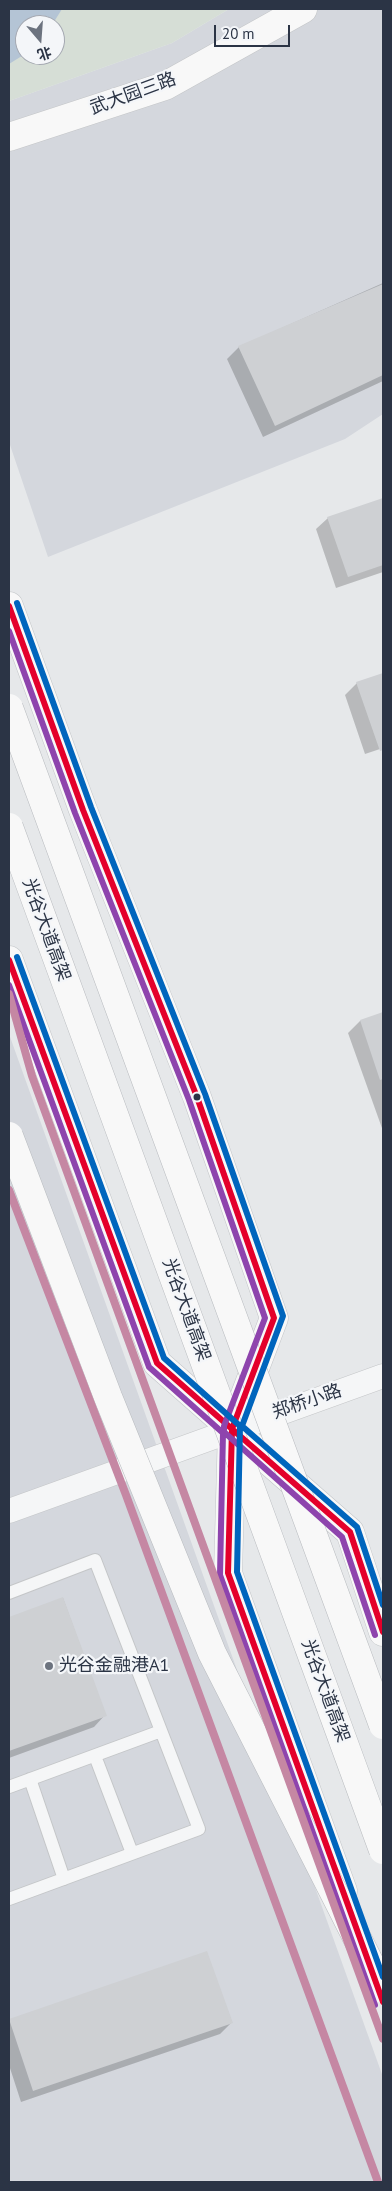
<!DOCTYPE html>
<html>
<head>
<meta charset="utf-8">
<style>
	body { margin:0 }
	#map { position:relative; width:392px; height:2191px; overflow:hidden; background:#e6e8ea; font-family:"PT Sans","Noto Sans SC",sans-serif }
	canvas { display:block }
	.frame { position:absolute; inset:0; border:10px solid #2b3445; pointer-events:none }
	.north { position:absolute; left:15px; top:15px; width:50px; height:50px; box-sizing:border-box; background:#f4f6f9; border:1px solid #a4a8b1; border-radius:50%; rotate:162deg; font-size:14px; font-weight:700; line-height:20px; text-align:center; color:#2b3445 }
	.north::after { content:''; display:block; margin:auto; width:18px; height:22px; background:#6c737f; clip-path:polygon(50% 0,100% 100%,50% 72%,0 100%) }
	.scale { position:absolute; left:214px; top:25px; width:76px; height:22px; box-sizing:border-box; border:2px solid #2b3445; border-top:0; padding-left:6px; font-size:15px; line-height:18px; white-space:nowrap; color:#2b3445; -webkit-text-stroke:4px #f4f6f9; paint-order:stroke }
</style>
</head>
<body>
<div id="map">
<canvas width="392" height="2191"></canvas>
<div class="frame"></div>
<div class="north">北</div>
<div class="scale">20 m</div>
</div>
<script>
const c = document.querySelector('canvas').getContext('2d');
c.lineJoin = 'round';
function fillPath(path, color) {
  c.fillStyle = color;
  c.fill(path, 'evenodd');
}
function toPath(rows) {
  const path = new Path2D();
  for (const r of rows) {
    path.moveTo(r[0], r[1]);
    for (let i = 2; i < r.length; i += 2) path.lineTo(r[i], r[i + 1]);
  }
  return path;
}
function stroke(path, color, width, dash) {
  c.strokeStyle = color;
  c.lineWidth = width;
  c.lineCap = dash ? 'butt' : 'round';
  c.setLineDash(dash || []);
  c.stroke(path);
}
function label(font, color, halo, rows, align = 'center') {
  c.font = font + ' "PT Sans","Noto Sans SC",sans-serif';
  c.lineWidth = 4.5;
  c.setLineDash([]);
  c.textBaseline = 'middle';
  c.strokeStyle = halo;
  c.fillStyle = color;
  for (const [text, x, y, turn = 0] of rows) {
    c.save();
    c.translate(x, y);
    c.rotate((+turn || 0) * Math.PI / 180);
    c.textAlign = isNaN(turn) ? turn : align;
    if (halo) c.strokeText(text, 0, 0);
    c.fillText(text, 0, 0);
    c.restore();
  }
}
const built = toPath([
	[229,9,383,9,383,414,345,439,48,557,9,442,9,101,172,43],
	[9,1034,383,2077,383,2182,9,2182]
]);
const green = toPath([
	[9,9,229,9,172,43,9,101],
	[25,25,55,25,55,55,25,55]
]);
const water = toPath([
	[9,9,62,9,52,25,25,25,25,54,9,64]
]);
const shadow = toPath([
	[383,283,383,381,263,437,227,359,239,347],
	[383,499,383,572,336,588,316,529,328,518],
	[383,675,383,748,365,754,345,695,357,683],
	[383,1013,383,1131,348,1033,360,1021],
	[63,1598,105,1715,94,1727,9,1758,9,1618],
	[206,1953,232,2022,220,2034,21,2102,9,2065,9,2020]
]);
const building = toPath([
	[383,284,383,375,275,426,238,346],
	[383,498,383,565,348,577,327,517],
	[383,673,383,750,380,751,356,682],
	[383,1012,383,1079,380,1080,360,1020],
	[63,1597,107,1716,9,1751,9,1617],
	[207,1951,233,2023,33,2091,9,2019]
]);
const lane = toPath([
	[9,1593,95,1560,199,1829,9,1899],
	[95,1756,132,1853],
	[30,1779,64,1879],
	[9,1787,161,1731]
]);
const street = toPath([
	[9,1511,383,1376]
]);
const secondary = toPath([
	[9,137,165,86,303,9]
]);
const primary = toPath([
	[9,606,83,810,197,1097,274,1318,232,1429,350,1532,383,1632],
	[9,960,157,1363,232,1429,228,1573,343,1891]
]);
const highwayBridge = toPath([
	[9,708,383,1725],
	[9,827,383,1850],
	[9,1136,108,1397,212,1653,383,1989]
]);
const bus1 = toPath([
	[9,606,83,810,197,1097,274,1318,232,1429,350,1532,383,1632],
	[9,960,157,1363,232,1429,228,1573,383,2002]
]);
const bus2 = toPath([
	[9,631,75,813,189,1100,265,1318,224,1426,224,1432,342,1537,375,1635],
	[9,985,149,1367,223,1433,220,1575,375,2005]
]);
const bus3 = toPath([
	[17,603,91,807,205,1094,283,1316,242,1426,357,1527,383,1605],
	[17,957,164,1358,240,1426,237,1572,383,1977]
]);
const metro1 = toPath([
	[9,994,32,1076,383,2039],
	[9,1190,126,1495,378,2182]
]);
const markers = [
	[197,1097,4.5,"#2b3445"],
	[49,1666,5,"#6c737f"]
];
const streetNames = [
	["武大园三路",133,94,-20],
	["光谷大道高架",46,930,70],
	["光谷大道高架",186,1310,70],
	["郑桥小路",307,1402,-19],
	["光谷大道高架",325,1691,70]
];
const poiNames = [
	["光谷金融港A1",59,1666]
];
fillPath(built, '#d4d7dd');
fillPath(green, '#d6ded6');
fillPath(water, '#b4c4d5');
fillPath(shadow, '#0003');
fillPath(building, '#ced0d3');
stroke(lane, '#c4c6c8', 14);
stroke(street, '#c4c6c8', 25);
stroke(secondary, '#c4c6c8', 29);
stroke(primary, '#c2c5c8', 29);
stroke(lane, '#f5f6f7', 12);
stroke(street, '#f5f6f7', 24);
stroke(secondary, '#f8f8f8', 28);
stroke(primary, '#f8f8f8', 28);
stroke(highwayBridge, '#b8bbbf', 29, []);
stroke(highwayBridge, '#f8f8f8', 28);
stroke(bus1, '#e4002b', 6);
stroke(bus2, '#8e44ad', 6);
stroke(bus3, '#0065bd', 6);
stroke(metro1, '#c587a3', 8);
for (const [x, y, r, color] of markers) {
  const dot = new Path2D();
  dot.arc(x, y, r, 0, 2 * Math.PI);
  c.fillStyle = color;
  c.fill(dot);
  stroke(dot, '#f4f6f9', 2);
}
label('18px', '#2b3445', '#f4f6f9', streetNames);
label('18px', '#2b3445', '#f4f6f9', poiNames, 'left');
</script>
</body>
</html>
